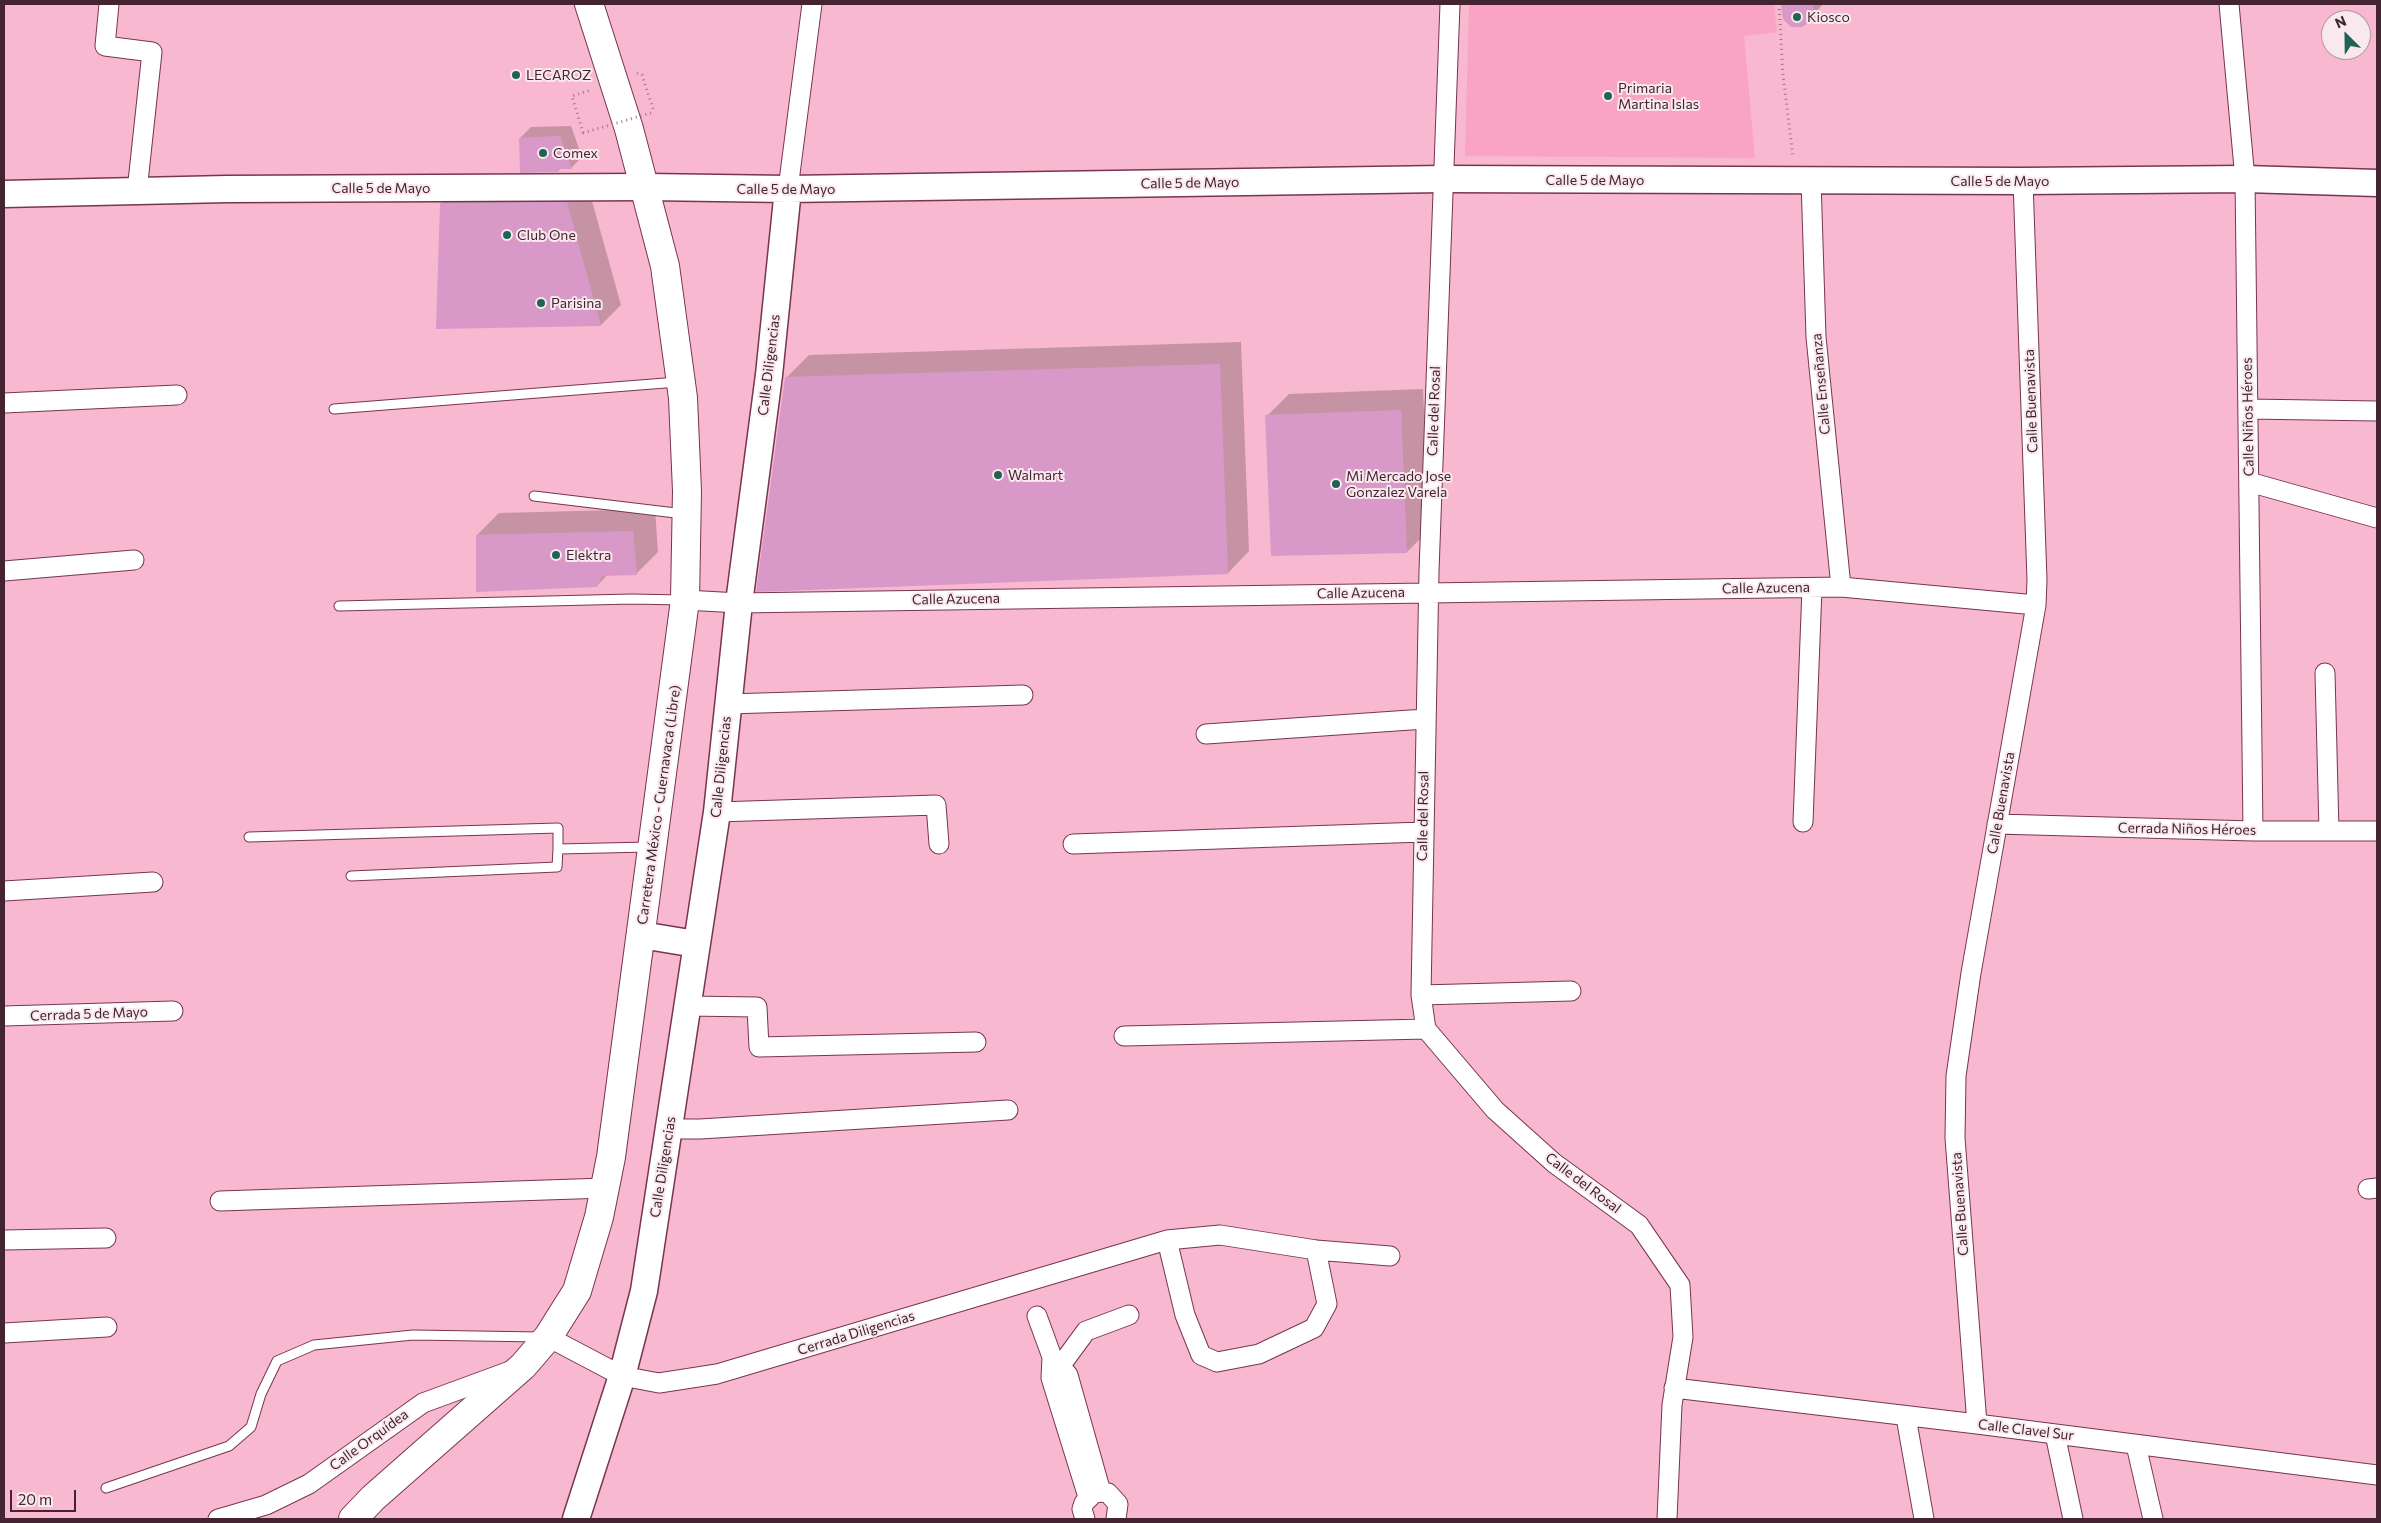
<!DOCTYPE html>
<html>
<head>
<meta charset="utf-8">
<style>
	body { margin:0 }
	#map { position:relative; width:2381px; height:1523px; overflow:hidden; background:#f8b8cf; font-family:Commissioner,sans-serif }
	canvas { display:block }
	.frame { position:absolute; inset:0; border:5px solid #432430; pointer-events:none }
	.north { position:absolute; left:2321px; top:10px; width:50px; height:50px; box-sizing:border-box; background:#f9e9ee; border:1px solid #b09aa2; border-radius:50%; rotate:337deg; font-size:14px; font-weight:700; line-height:20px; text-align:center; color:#432430 }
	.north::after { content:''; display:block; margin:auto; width:18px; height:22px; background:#1e6354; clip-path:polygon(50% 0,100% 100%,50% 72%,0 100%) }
	.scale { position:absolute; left:10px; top:1490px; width:66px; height:22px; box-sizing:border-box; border:2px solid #432430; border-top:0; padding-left:6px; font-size:15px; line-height:18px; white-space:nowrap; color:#432430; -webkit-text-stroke:4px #f9e9ee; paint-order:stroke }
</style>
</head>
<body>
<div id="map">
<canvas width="2381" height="1523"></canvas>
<div class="frame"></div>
<div class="north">N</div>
<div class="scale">20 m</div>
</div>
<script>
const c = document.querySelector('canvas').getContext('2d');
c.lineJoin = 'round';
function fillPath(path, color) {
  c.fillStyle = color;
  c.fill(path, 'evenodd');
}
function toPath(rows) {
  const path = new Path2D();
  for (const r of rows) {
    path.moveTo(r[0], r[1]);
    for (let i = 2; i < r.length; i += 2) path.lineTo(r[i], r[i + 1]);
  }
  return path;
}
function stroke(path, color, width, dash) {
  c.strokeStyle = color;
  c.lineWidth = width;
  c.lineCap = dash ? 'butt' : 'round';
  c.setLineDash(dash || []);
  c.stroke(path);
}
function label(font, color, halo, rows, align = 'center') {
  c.font = font + ' Commissioner,sans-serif';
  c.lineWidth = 4;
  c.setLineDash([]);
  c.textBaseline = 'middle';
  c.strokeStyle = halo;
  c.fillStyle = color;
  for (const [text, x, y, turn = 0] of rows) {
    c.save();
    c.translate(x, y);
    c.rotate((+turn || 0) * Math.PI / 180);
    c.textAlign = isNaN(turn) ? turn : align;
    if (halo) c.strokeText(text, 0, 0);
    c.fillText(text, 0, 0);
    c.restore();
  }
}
const built = toPath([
	[1469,4,1774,4,1777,32,1744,36,1755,158,1465,156]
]);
const shadow = toPath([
	[1785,4,1823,4,1806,24,1783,9],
	[571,126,582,157,571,168,561,168,558,171,520,138,531,127],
	[587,183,621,305,601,325,437,328,441,204,461,184],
	[1241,342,1249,551,1228,573,787,377,809,355],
	[1423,389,1429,530,1407,552,1267,416,1289,394],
	[655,509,658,552,636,574,608,574,597,586,477,535,499,513]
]);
const building = toPath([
	[1781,4,1814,4,1811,21,1802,27,1791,27,1783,19],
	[560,136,572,169,558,169,559,172,520,173,519,138],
	[567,202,601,326,436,329,440,203],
	[1220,364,1228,574,756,592,785,377],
	[1401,410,1407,553,1271,556,1265,415],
	[633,531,637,575,602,576,597,587,476,592,476,535]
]);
const path = toPath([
	[1779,4,1783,75,1793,157],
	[637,73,642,75,654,112],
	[583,133,572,96,591,90]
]);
const lane = toPath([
	[334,409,678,382],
	[534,496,684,514],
	[339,606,632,599,682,600],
	[249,837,558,828,558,849,649,847],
	[351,876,557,867,558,849],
	[106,1488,229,1446,251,1427,261,1394,277,1361,314,1345,413,1335,540,1337]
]);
const street = toPath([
	[109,4,105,46,152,52,137,191],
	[1450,4,1429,571,1421,995,1426,1029,1495,1110,1554,1163,1639,1225,1680,1285,1683,1337,1672,1405,1667,1519],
	[2229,4,2245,179,2253,831],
	[1811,180,1816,337,1841,587],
	[788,189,812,4],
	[4,403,177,395],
	[2248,409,2377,411],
	[2249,482,2377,518],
	[4,571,134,560],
	[685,600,739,603,1841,587,2036,605],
	[2325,673,2329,831],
	[728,704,1023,695],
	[1206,734,1425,719],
	[717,812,936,805,939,844],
	[1803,822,1812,588],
	[1997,824,2253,831,2377,831],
	[1073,844,1423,832],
	[4,891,153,882],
	[1421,995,1571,991],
	[687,1006,757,1007,759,1047,976,1042],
	[4,1016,173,1011],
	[1124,1036,1426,1029],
	[669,1129,700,1129,1008,1110],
	[2368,1189,2377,1188],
	[220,1201,605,1188],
	[4,1240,106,1238],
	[1167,1240,1185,1315,1201,1355,1217,1362,1259,1354,1314,1328,1327,1304,1316,1250],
	[1037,1316,1052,1357,1068,1375,1101,1492],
	[4,1333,107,1327],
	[548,1337,622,1376,659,1383,717,1374,1167,1240,1220,1235,1316,1250,1390,1256],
	[1052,1357,1051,1378,1088,1497],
	[1053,1376,1086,1331,1129,1315],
	[1674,1388,1977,1424,2377,1475],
	[1906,1417,1924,1519],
	[1977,1424,1955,1138,1956,1076,1971,973,2036,605,2037,580,2023,181],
	[2055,1434,2073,1519],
	[2136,1445,2153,1519],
	[218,1519,266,1505,309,1484,423,1403,510,1371],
	[1085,1519,1082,1509,1084,1503,1094,1493,1101,1492,1108,1493,1118,1504,1116,1519]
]);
const secondary = toPath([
	[4,194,227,189,646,187,788,189,1442,179,2023,181,2245,179,2377,183],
	[641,935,696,944],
	[576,1519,622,1376,644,1291,717,812,739,603,769,375,788,189]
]);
const primary = toPath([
	[353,1519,373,1498,523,1366,548,1337,577,1291,599,1217,611,1157,685,600,687,491,683,398,665,266,629,129,589,4]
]);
const pathBridge = toPath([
	[583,133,654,112]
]);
const markers = [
	[1797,17,5,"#1e6354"],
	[516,75,5,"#1e6354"],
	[1608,96,5,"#1e6354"],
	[543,153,5,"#1e6354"],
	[507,235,5,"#1e6354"],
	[541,303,5,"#1e6354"],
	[998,475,5,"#1e6354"],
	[1336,484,5,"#1e6354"],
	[556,555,5,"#1e6354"]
];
const poiNames = [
	["Kiosco",1807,17],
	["LECAROZ",526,75],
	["Primaria",1618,88],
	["Martina Islas",1618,104],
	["Comex",553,153],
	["Club One",517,235],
	["Parisina",551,303],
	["Walmart",1008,475],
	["Mi Mercado Jose",1346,476],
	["Gonzalez Varela",1346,492],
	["Elektra",566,555]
];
const streetNames = [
	["Calle 5 de Mayo",1595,180],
	["Calle 5 de Mayo",2000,181],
	["Calle 5 de Mayo",1190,183,-1],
	["Calle 5 de Mayo",381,188],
	["Calle 5 de Mayo",786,189],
	["Calle Diligencias",769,365,-83],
	["Calle Enseñanza",1821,384,-95],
	["Calle Buenavista",2031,401,-92],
	["Calle del Rosal",1434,411,-88],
	["Calle Niños Héroes",2248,417,-91],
	["Calle Azucena",1766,588,-1],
	["Calle Azucena",1361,593,-1],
	["Calle Azucena",956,599,-1],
	["Calle Diligencias",721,767,-84],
	["Calle Buenavista",2001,803,-80],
	["Carretera México - Cuernavaca (Libre)",659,805,-82],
	["Calle del Rosal",1423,816,-89],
	["Cerrada Niños Héroes",2187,829,1],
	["Cerrada 5 de Mayo",89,1014,-2],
	["Calle Diligencias",663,1167,-81],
	["Calle del Rosal",1583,1183,37],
	["Calle Buenavista",1960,1204,-94],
	["Cerrada Diligencias",856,1333,-17],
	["Calle Clavel Sur",2026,1430,7],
	["Calle Orquídea",369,1440,-36]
];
fillPath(built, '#faa4c4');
fillPath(shadow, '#0003');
fillPath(building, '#d899c8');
stroke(lane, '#773550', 11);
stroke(street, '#773550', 21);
stroke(secondary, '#773550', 29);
stroke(primary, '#773550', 30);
stroke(path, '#a67587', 3, [1, 4]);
stroke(lane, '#fff', 9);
stroke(street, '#fff', 19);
stroke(secondary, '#fff', 26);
stroke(primary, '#fff', 28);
stroke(pathBridge, '#a67587', 3, [1, 4]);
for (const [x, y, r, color] of markers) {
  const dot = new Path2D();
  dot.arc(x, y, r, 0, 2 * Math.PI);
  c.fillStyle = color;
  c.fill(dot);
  stroke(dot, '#f9e9ee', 2);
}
label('14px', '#432430', '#f9e9ee', poiNames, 'left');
label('14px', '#432430', '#f9e9ee', streetNames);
</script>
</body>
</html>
